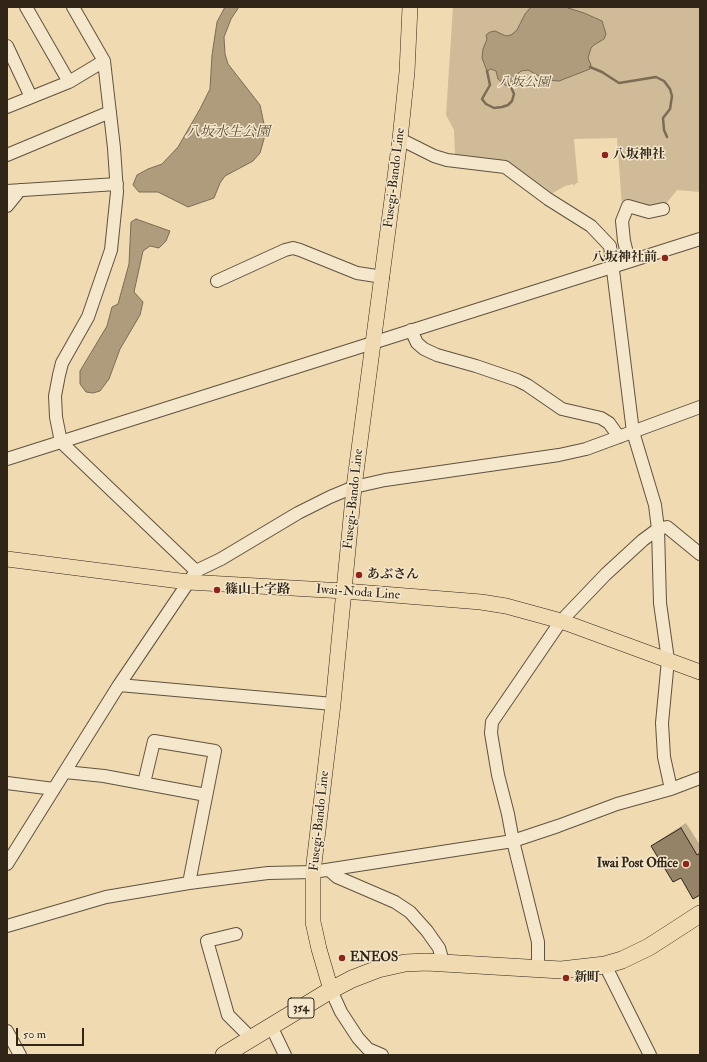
<!DOCTYPE html>
<html>
<head>
<meta charset="utf-8">
<style>
	body { margin:0 }
	#map { position:relative; width:707px; height:1062px; overflow:hidden; background:#f0dab1; font-family:"IM FELL Double Pica",serif }
	canvas { display:block }
	.frame { position:absolute; inset:0; border:8px solid #302517; pointer-events:none }
	.scale { position:absolute; left:16px; top:1028px; width:68px; height:18px; box-sizing:border-box; border:2px solid #302517; border-top:0; padding-left:5px; font-size:12px; line-height:14px; white-space:nowrap; color:#302517; -webkit-text-stroke:3px #f5e7cc; paint-order:stroke }
</style>
</head>
<body>
<div id="map">
<canvas width="707" height="1062"></canvas>
<div class="frame"></div>
<div class="scale">50 m</div>
</div>
<script>
const c = document.querySelector('canvas').getContext('2d');
c.lineJoin = 'round';
function fillPath(path, color) {
  c.fillStyle = color;
  c.fill(path, 'evenodd');
}
function toPath(rows) {
  const path = new Path2D();
  for (const r of rows) {
    path.moveTo(r[0], r[1]);
    for (let i = 2; i < r.length; i += 2) path.lineTo(r[i], r[i + 1]);
  }
  return path;
}
function stroke(path, color, width, dash) {
  c.strokeStyle = color;
  c.lineWidth = width;
  c.lineCap = dash ? 'butt' : 'round';
  c.setLineDash(dash || []);
  c.stroke(path);
}
function label(font, color, halo, rows, align = 'center') {
  c.font = font + ' "IM FELL Double Pica","Noto Serif JP",serif';
  c.lineWidth = 3;
  c.setLineDash([]);
  c.textBaseline = 'middle';
  c.strokeStyle = halo;
  c.fillStyle = color;
  for (const [text, x, y, turn = 0] of rows) {
    c.save();
    c.translate(x, y);
    c.rotate((+turn || 0) * Math.PI / 180);
    c.textAlign = isNaN(turn) ? turn : align;
    if (halo) c.strokeText(text, 0, 0);
    c.fillText(text, 0, 0);
    c.restore();
  }
}
const green = toPath([
	[453,7,700,7,700,192,677,190,664,206,622,206,617,138,574,139,578,183,576,183,574,186,573,184,565,186,551,194,504,163,455,155,454,130,446,115]
]);
const water = toPath([
	[225,7,239,7,231,19,224,37,225,54,228,64,260,105,264,124,264,139,260,153,253,161,225,176,220,183,214,198,188,207,158,192,139,192,133,185,137,175,148,169,162,164,178,147,200,109,210,89,212,55,217,22,225,7],
	[531,7,565,7,584,13,602,21,606,34,604,39,594,45,591,48,588,58,591,65,590,69,559,81,547,80,528,70,521,71,513,78,513,83,511,87,505,85,498,79,496,71,491,69,487,71,482,58,483,49,487,39,486,35,490,32,495,31,506,36,511,35,517,30,525,14,531,7],
	[136,219,170,231,166,241,159,248,150,246,143,251,134,292,143,302,140,315,120,349,109,379,100,391,93,393,86,392,80,384,80,371,107,326,112,307,118,304,129,264,131,222,136,219]
]);
const shadow = toPath([
	[686,823,700,845,700,893,681,876,652,846,658,841]
]);
const stream = toPath([
	[590,67,602,72,619,83,656,77,664,81,670,89,672,96,670,109,663,118,664,130,667,137],
	[487,71,490,85,482,99,486,104,494,108,502,107,508,105,512,101,514,94,511,87]
]);
const building = toPath([
	[681,828,697,855,700,853,700,895,693,899,681,878,673,882,651,846,681,828]
]);
const minor = toPath([
	[26,7,69,82],
	[73,7,104,61,114,148,117,192,111,250,88,317,62,363,59,375,55,396,56,417,61,442,196,571],
	[7,46,31,97],
	[7,107,69,82,104,61],
	[400,139,434,156,447,160,505,167,548,199,591,226,610,246,633,432,655,505,658,529,660,603,668,660,662,723,664,757,671,789],
	[7,155,110,112],
	[7,191,117,184],
	[7,206,20,190],
	[629,261,624,241,622,221,628,206,649,212,663,209],
	[217,281,285,250,293,248,300,250,357,273,383,277],
	[411,330,417,343,424,349,437,355,476,366,517,380,527,385,562,409,601,418,609,423,619,437],
	[7,459,700,239],
	[119,685,333,704],
	[65,772,104,776,206,795],
	[7,783,54,789],
	[144,783,154,741,215,751,189,883],
	[7,864,119,685,196,571,221,559,298,513,330,497,354,487,385,480,559,455,586,449,700,407],
	[329,870,337,877,395,902,410,912,427,931,439,948,443,962],
	[7,926,106,897,189,883,268,873,313,872,513,841,558,826,617,804,671,789,700,778],
	[236,934,207,941,228,1015,251,1038],
	[605,965,650,1055],
	[538,969,538,942,513,841,508,814,498,775,491,733,492,722,561,621,606,574,643,540,658,529,667,527,700,554],
	[331,990,341,1012,358,1038,368,1049,382,1055],
	[271,1026,285,1055],
	[7,1031,20,1055]
]);
const major = toPath([
	[7,559,188,582,344,591,481,602,506,606,561,621,700,672],
	[331,990,319,949,313,922,313,872,333,704,354,487,400,139,407,72,410,7]
]);
const highway = toPath([
	[224,1055,331,990,352,979,378,969,405,963,426,962,561,970,605,965,622,960,649,947,700,914]
]);
const markers = [
	[605,155,4,"#8f2418"],
	[665,258,4,"#8f2418"],
	[359,575,4,"#8f2418"],
	[217,590,4,"#8f2418"],
	[686,864,4,"#8f2418"],
	[342,958,4,"#8f2418"],
	[566,978,4,"#8f2418"]
];
const shields = [
	[301,1008,26]
];
const shieldNames = [
	["354",301,1008]
];
const parkNames = [
	["八坂公園",524,83]
];
const poiNames = [
	["八坂神社",613,155],
	["八坂神社前",657,258,"right"],
	["あぶさん",367,575],
	["篠山十字路",225,590],
	["Iwai Post Office",678,864,"right"],
	["ENEOS",350,958],
	["新町",574,978]
];
const streetNames = [
	["Fusegi-Bando Line",395,178,-83],
	["Fusegi-Bando Line",354,499,-84],
	["Iwai-Noda Line",358,593,4],
	["Fusegi-Bando Line",320,821,-84]
];
const waterNames = [
	["八坂水生公園",228,133]
];
fillPath(green, '#cfbb97');
fillPath(water, '#af9c7d');
stroke(water, '#7c6c54', 1);
fillPath(shadow, '#0003');
stroke(stream, '#7c6c54', 2.5);
fillPath(building, '#948367');
stroke(building, '#302517', 1);
stroke(minor, '#60523e', 14);
stroke(major, '#302517', 16);
stroke(highway, '#302517', 18);
stroke(minor, '#f5e7cc', 12);
stroke(major, '#f0dab1', 15);
stroke(highway, '#f0dab1', 17);
for (const [x, y, r, color] of markers) {
  const dot = new Path2D();
  dot.arc(x, y, r, 0, 2 * Math.PI);
  c.fillStyle = color;
  c.fill(dot);
  stroke(dot, '#f5e7cc', 1.5);
}
for (const [x, y, w] of shields) {
  const box = new Path2D();
  box.roundRect(x - w / 2, y - 10, w, 20, 3);
  c.fillStyle = '#f5e7cc';
  c.fill(box);
  stroke(box, '#302517', 1);
}
label('bold 12px', '#302517', null, shieldNames);
label('italic 13px', '#584a37', '#f5e7cc', parkNames);
label('bold 13px', '#302517', '#f5e7cc', poiNames, 'left');
label('13px', '#302517', '#f5e7cc', streetNames);
label('italic 14px', '#5c4f3b', '#f5e7cc', waterNames);
</script>
</body>
</html>
